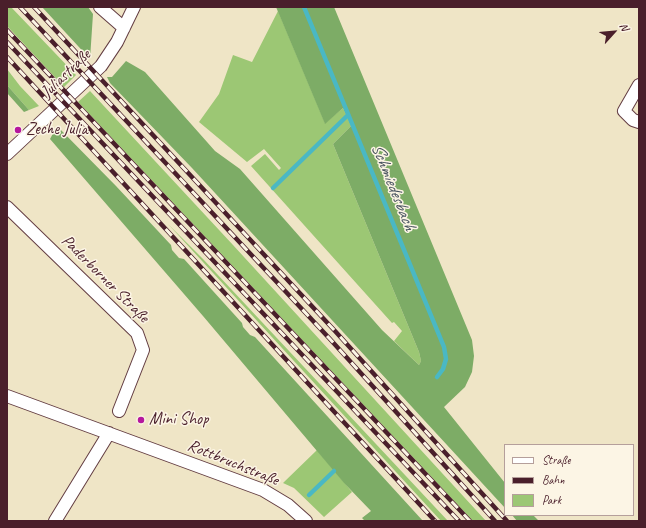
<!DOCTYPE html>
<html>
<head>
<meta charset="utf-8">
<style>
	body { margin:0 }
	#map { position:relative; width:646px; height:528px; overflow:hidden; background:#efe5c6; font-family:Caveat,sans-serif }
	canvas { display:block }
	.frame { position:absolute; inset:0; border:8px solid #4a1f2b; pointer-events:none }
	.legend { position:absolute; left:504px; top:444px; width:130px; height:72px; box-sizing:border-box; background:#fcf5e5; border:1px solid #b59f9b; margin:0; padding:5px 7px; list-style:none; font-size:12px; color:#4a1f2b }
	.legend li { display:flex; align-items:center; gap:8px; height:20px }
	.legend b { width:20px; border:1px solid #b59f9b }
	.north { position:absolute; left:594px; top:12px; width:40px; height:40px; -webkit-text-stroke:3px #fcf5e5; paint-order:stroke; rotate:63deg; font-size:11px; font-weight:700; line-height:16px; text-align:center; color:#4a1f2b }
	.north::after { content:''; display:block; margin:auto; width:14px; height:18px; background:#4a1f2b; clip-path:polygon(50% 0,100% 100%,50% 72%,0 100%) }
</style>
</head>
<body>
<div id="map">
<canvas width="646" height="528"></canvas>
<div class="frame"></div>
<ul class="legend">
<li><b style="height:5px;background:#fff"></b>Straße</li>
<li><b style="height:5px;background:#4a1f2b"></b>Bahn</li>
<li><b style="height:11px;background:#9cc774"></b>Park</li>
</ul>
<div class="north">N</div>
</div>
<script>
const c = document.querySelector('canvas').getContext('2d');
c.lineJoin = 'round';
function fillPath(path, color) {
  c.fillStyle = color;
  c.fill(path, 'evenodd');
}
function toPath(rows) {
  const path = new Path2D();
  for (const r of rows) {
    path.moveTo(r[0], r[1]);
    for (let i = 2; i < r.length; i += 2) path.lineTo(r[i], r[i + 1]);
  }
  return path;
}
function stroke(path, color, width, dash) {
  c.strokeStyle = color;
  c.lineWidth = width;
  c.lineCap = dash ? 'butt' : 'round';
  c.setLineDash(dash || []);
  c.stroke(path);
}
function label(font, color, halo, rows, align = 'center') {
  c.font = font + ' Caveat,sans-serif';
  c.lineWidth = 3;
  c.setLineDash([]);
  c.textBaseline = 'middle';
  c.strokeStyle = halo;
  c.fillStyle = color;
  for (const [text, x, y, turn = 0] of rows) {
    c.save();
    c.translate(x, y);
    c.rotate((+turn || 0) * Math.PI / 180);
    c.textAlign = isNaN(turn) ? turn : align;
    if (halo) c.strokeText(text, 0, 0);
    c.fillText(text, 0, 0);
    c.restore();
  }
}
const green = toPath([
	[7,7,11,7,76,75,64,87,7,26],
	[278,11,325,123,343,108,351,126,333,144,419,352,421,361,419,365,394,341,402,331,394,322,392,323,251,166,265,154,279,170,281,168,264,149,247,162,199,122,219,94,233,55,252,62],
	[7,69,20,86,39,106,29,110,7,85],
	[90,91,233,245,486,521,473,521,78,102],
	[168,224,203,259,448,521,441,521],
	[317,450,352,492,324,517,294,488,283,483]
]);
const forest = toPath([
	[42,7,88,7,93,14,90,59],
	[276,7,334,7,472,340,474,356,472,372,465,387,444,407,505,483,505,508,192,168,110,83,107,77,112,77,126,61,145,72,215,151,240,169,382,330,419,365,421,361,419,352,333,144,351,126,343,108,325,124],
	[7,85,29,110,24,112,7,93],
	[57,126,116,186,171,245,172,250,179,258,184,259,242,323,243,327,250,335,255,337,423,521,365,521,362,518,371,511,344,483,203,316,50,139],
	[512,515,533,515,539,521,517,521]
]);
const stream = toPath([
	[304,7,444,347,446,359,443,369,437,377],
	[273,188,348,115],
	[309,495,334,471]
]);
const minor = toPath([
	[100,7,124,28],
	[639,85,624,111,633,120,639,122],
	[7,154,101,66,117,42,134,7],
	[7,207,137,333,143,350,119,411],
	[7,396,263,490,288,505,306,521],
	[55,521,109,433]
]);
const rail = toPath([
	[20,7,329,338,495,521],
	[34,7,335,331,507,521],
	[7,30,470,521],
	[7,42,459,521],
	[7,57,435,521]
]);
const markers = [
	[18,130,4,"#b5179e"],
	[141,420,4,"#b5179e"]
];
const streetNames = [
	["Juliastraße",66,74,-44],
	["Paderborner Straße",105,279,45],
	["Rottbruchstraße",233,463,22]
];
const poiNames = [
	["Zeche Julia",26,130],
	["Mini Shop",149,420]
];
const waterNames = [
	["Schmiedesbach",393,187,68]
];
fillPath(green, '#9cc774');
fillPath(forest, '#7dac66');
stroke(stream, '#4ab8c4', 4.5);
stroke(minor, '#633d42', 14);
stroke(minor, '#fff', 12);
stroke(rail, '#4a1f2b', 4.5);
stroke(rail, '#fcf5e5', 3, [9]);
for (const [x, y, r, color] of markers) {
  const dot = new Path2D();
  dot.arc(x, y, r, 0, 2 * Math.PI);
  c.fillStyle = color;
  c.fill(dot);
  stroke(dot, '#fcf5e5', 1.5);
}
label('17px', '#4a1f2b', '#fcf5e5', streetNames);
label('17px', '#4a1f2b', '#fcf5e5', poiNames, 'left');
label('italic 18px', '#4a5561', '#fcf5e5', waterNames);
</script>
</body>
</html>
